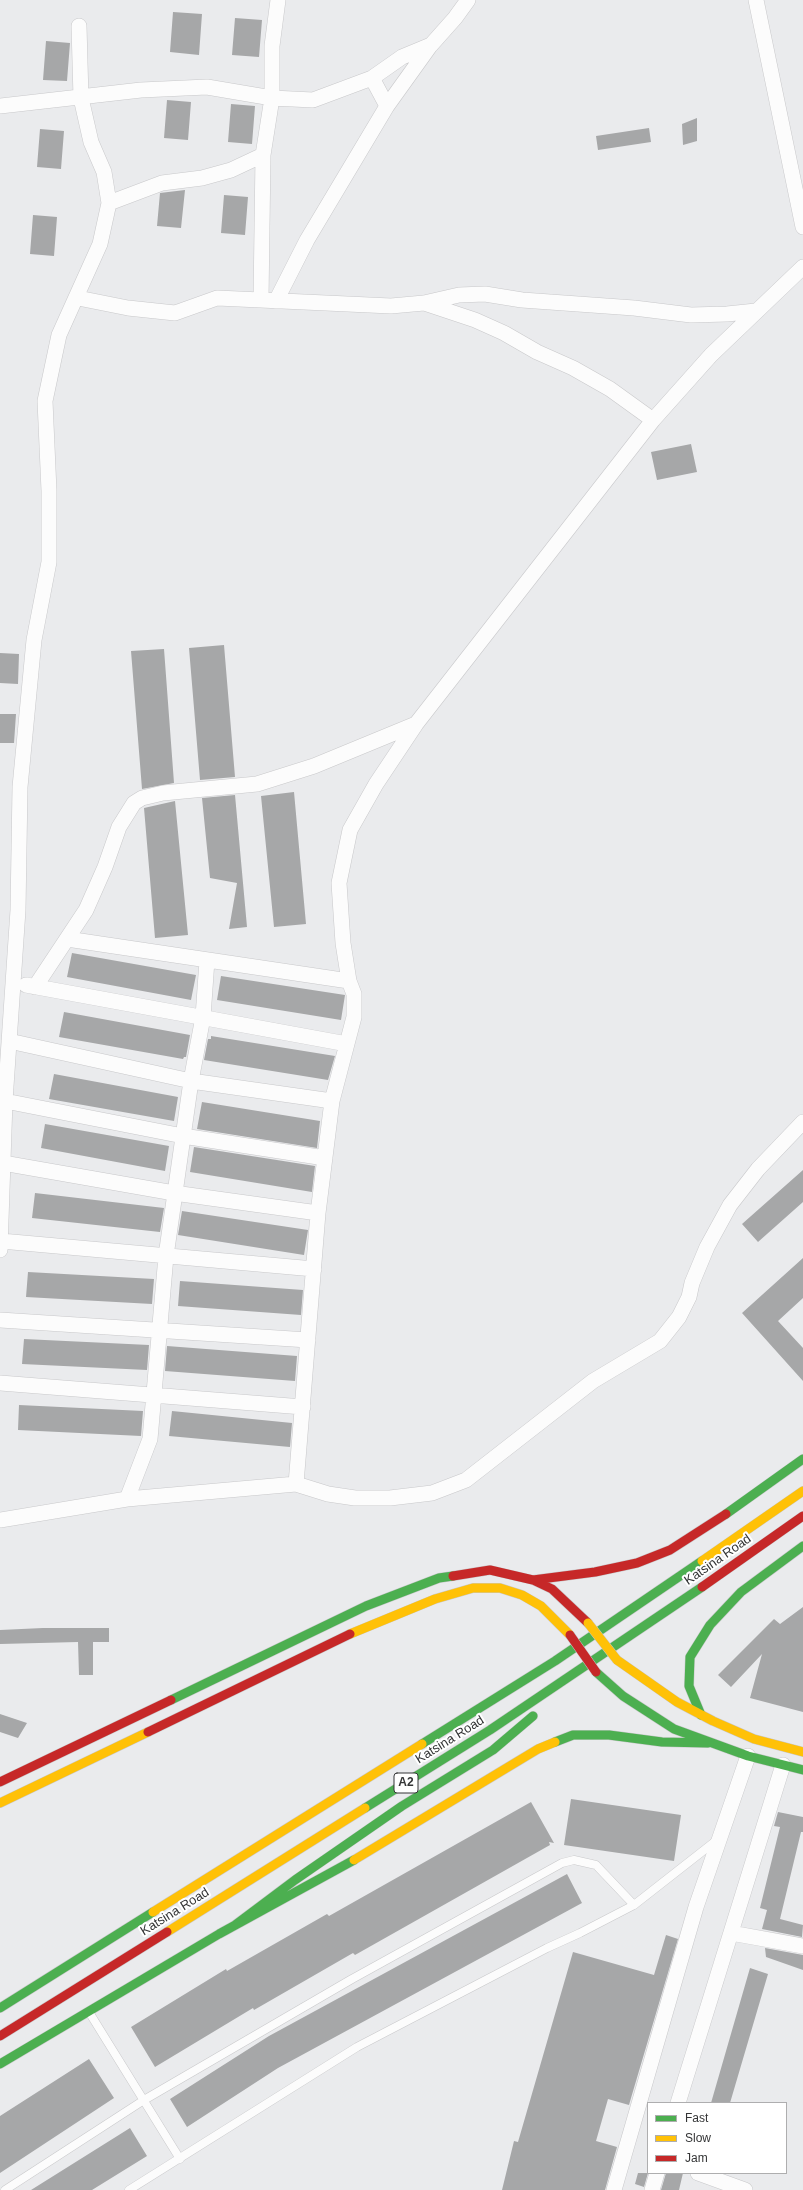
<!DOCTYPE html>
<html>
<head>
<meta charset="utf-8">
<style>
	body { margin:0 }
	#map { position:relative; width:803px; height:2190px; overflow:hidden; background:#eaebed; font-family:Arial,sans-serif }
	canvas { display:block }
	.legend { position:absolute; left:647px; top:2102px; width:140px; height:72px; box-sizing:border-box; background:#fff; border:1px solid #aeaeaf; margin:0; padding:5px 7px; list-style:none; font-size:12px; color:#343536 }
	.legend li { display:flex; align-items:center; gap:8px; height:20px }
	.legend b { width:20px; border:1px solid #aeaeaf }
</style>
</head>
<body>
<div id="map">
<canvas width="803" height="2190"></canvas>
<ul class="legend">
<li><b style="height:5px;background:#4caf50"></b>Fast</li>
<li><b style="height:5px;background:#ffc107"></b>Slow</li>
<li><b style="height:5px;background:#c62828"></b>Jam</li>
</ul>
</div>
<script>
const c = document.querySelector('canvas').getContext('2d');
c.lineJoin = 'round';
function fillPath(path, color) {
  c.fillStyle = color;
  c.fill(path, 'evenodd');
}
function toPath(rows) {
  const path = new Path2D();
  for (const r of rows) {
    path.moveTo(r[0], r[1]);
    for (let i = 2; i < r.length; i += 2) path.lineTo(r[i], r[i + 1]);
  }
  return path;
}
function stroke(path, color, width, dash) {
  c.strokeStyle = color;
  c.lineWidth = width;
  c.lineCap = dash ? 'butt' : 'round';
  c.setLineDash(dash || []);
  c.stroke(path);
}
function label(font, color, halo, rows, align = 'center') {
  c.font = font + ' Arial,sans-serif';
  c.lineWidth = 4;
  c.setLineDash([]);
  c.textBaseline = 'middle';
  c.strokeStyle = halo;
  c.fillStyle = color;
  for (const [text, x, y, turn = 0] of rows) {
    c.save();
    c.translate(x, y);
    c.rotate((+turn || 0) * Math.PI / 180);
    c.textAlign = isNaN(turn) ? turn : align;
    if (halo) c.strokeText(text, 0, 0);
    c.fillText(text, 0, 0);
    c.restore();
  }
}
const building = toPath([
	[173,12,202,14,199,55,170,52],
	[235,18,262,20,259,57,232,55],
	[46,41,70,43,67,81,43,80],
	[167,100,191,102,188,140,164,138],
	[231,104,255,106,252,144,228,142],
	[697,118,697,141,683,145,682,124],
	[649,128,651,142,598,150,596,136],
	[40,129,64,131,61,169,37,167],
	[185,190,181,228,157,226,160,193],
	[224,195,248,197,245,235,221,233],
	[33,215,57,217,54,256,30,254],
	[691,444,697,472,657,480,651,452],
	[224,645,235,777,200,780,189,648],
	[164,649,174,783,142,789,131,651],
	[0,653,19,654,18,684,0,683],
	[0,714,16,714,14,743,0,743],
	[294,792,306,924,274,927,261,796],
	[235,795,247,927,229,929,237,883,210,878,202,798],
	[175,801,188,935,155,938,144,808],
	[72,953,196,975,191,1000,67,977],
	[221,976,345,995,341,1020,217,1000],
	[64,1012,190,1035,186,1057,184,1057,183,1059,59,1037],
	[211,1036,335,1056,328,1080,204,1060,208,1039,211,1039],
	[54,1074,178,1097,174,1121,49,1099],
	[202,1102,320,1121,317,1148,197,1129],
	[45,1124,169,1146,165,1171,41,1148],
	[194,1147,315,1166,312,1192,190,1172],
	[803,1170,803,1202,758,1242,742,1224],
	[35,1193,164,1208,160,1232,32,1218],
	[182,1211,308,1230,304,1255,178,1235],
	[803,1258,803,1298,778,1321,803,1348,803,1381,742,1313],
	[28,1272,154,1279,152,1304,26,1297],
	[180,1281,303,1290,301,1315,178,1306],
	[24,1339,149,1345,147,1370,22,1364],
	[167,1346,297,1356,295,1381,165,1371],
	[19,1405,143,1411,141,1436,18,1430],
	[172,1411,292,1423,290,1447,169,1436],
	[803,1607,803,1712,750,1698,762,1654,731,1687,718,1675,774,1619,780,1624],
	[43,1628,109,1628,109,1642,93,1642,93,1675,79,1675,78,1642,0,1644,0,1630],
	[0,1714,27,1723,18,1738,0,1732],
	[571,1799,681,1815,674,1861,564,1845],
	[531,1802,554,1843,549,1842,550,1845,355,1955,353,1953,254,2010,253,2008,155,2067,131,2027,226,1969,227,1971,327,1914,329,1916],
	[778,1812,803,1817,803,1832,801,1832,780,1919,803,1925,802,1937,762,1929,767,1910,760,1908,780,1827,774,1826],
	[567,1874,582,1903,278,2068,187,2127,170,2099,269,2036],
	[666,1935,678,1939,631,2098,629,2105,608,2099,596,2141,617,2147,605,2190,502,2190,514,2141,518,2142,573,1952,654,1975],
	[765,1948,803,1955,803,1970,766,1957],
	[750,1968,768,1974,740,2069,730,2103,711,2103],
	[89,2059,114,2098,0,2173,0,2116],
	[130,2128,147,2156,92,2190,31,2190],
	[638,2173,648,2173,644,2187,635,2184],
	[666,2173,683,2173,679,2190,661,2190]
]);
const lane = toPath([
	[89,2012,180,2159],
	[5,2190,144,2100,352,1979,562,1863,574,1860,596,1865,634,1905],
	[129,2190,357,2047,547,1948,580,1933,634,1905,717,1840]
]);
const street = toPath([
	[756,0,803,227],
	[372,78,387,106],
	[0,106,141,90,207,87,272,98,313,100,372,78,402,57,431,45,455,18,468,0],
	[109,203,162,183,202,178,231,170,263,155],
	[78,298,128,308,175,313,217,298,391,306,424,303,459,295,485,294,522,300,634,308,691,315,727,314,756,311],
	[261,300,263,155,272,98,272,46,278,0],
	[276,301,307,240,387,106,430,46],
	[424,303,475,320,504,333,537,352,573,368,610,389,653,420],
	[67,939,349,981],
	[26,985,347,1044],
	[35,987,86,910,105,867,119,827,134,803,142,798,163,793,257,784,314,766,416,724],
	[9,1041,191,1081,332,1101],
	[5,1101,183,1136,325,1158],
	[3,1163,174,1193,318,1213],
	[1,1241,314,1269],
	[0,1250,5,1101,18,910,20,787,34,640,49,562,49,491,45,401,59,335,100,244,109,203,104,172,91,142,81,98,79,26],
	[0,1320,308,1340],
	[0,1383,303,1407],
	[296,1484,318,1213,332,1101,354,1017,354,994,349,981,343,943,339,883,350,830,376,784,416,724,653,420,711,355,803,267],
	[127,1499,150,1439,166,1256,191,1081,203,1017,207,960],
	[0,1520,127,1499,296,1484,328,1494,355,1498,390,1498,432,1493,466,1480,593,1381,660,1341,679,1317,689,1297,692,1283,707,1247,730,1205,758,1169,803,1122],
	[731,1933,803,1946],
	[678,2103,783,1765],
	[698,2173,745,2190],
	[614,2190,696,1907,748,1756],
	[652,2190,657,2173]
]);
const fast = toPath([
	[726,1514,803,1459],
	[596,1672,623,1696,674,1729,748,1756,803,1770],
	[171,1700,366,1606,439,1578,453,1576],
	[701,1715,689,1686,690,1657,710,1625,741,1592,803,1546],
	[555,1742,573,1735,609,1735,662,1742,708,1743],
	[422,1744,555,1661,702,1561],
	[365,1808,490,1730,702,1587],
	[235,1925,295,1880,402,1806,493,1750,533,1716],
	[0,2008,153,1912],
	[0,2064,219,1934,354,1860]
]);
const slow = toPath([
	[702,1561,803,1491],
	[350,1634,435,1599,473,1588,500,1588,522,1595,541,1606,570,1635],
	[617,1660,677,1702,713,1721,754,1739,803,1752],
	[0,1803,148,1732],
	[354,1860,538,1749,555,1742],
	[153,1912,422,1744],
	[167,1932,365,1808]
]);
const jam = toPath([
	[453,1576,490,1570,533,1580,552,1589,588,1623],
	[533,1580,595,1572,637,1563,670,1550,726,1514],
	[702,1587,803,1516],
	[148,1732,350,1634],
	[0,1782,171,1700],
	[0,2036,167,1932]
]);
const slowBridge = toPath([
	[588,1623,617,1660]
]);
const jamBridge = toPath([
	[570,1635,596,1672]
]);
const shields = [
	[406,1783,24]
];
const shieldNames = [
	["A2",406,1783]
];
const streetNames = [
	["Katsina Road",718,1560,-35],
	["Katsina Road",450,1740,-32],
	["Katsina Road",175,1912,-32]
];
fillPath(building, '#a6a7a8');
stroke(lane, '#c8c8ca', 9);
stroke(street, '#c8c8ca', 16);
stroke(fast, '#c8c8ca', 10);
stroke(slow, '#c8c8ca', 10);
stroke(jam, '#c8c8ca', 10);
stroke(lane, '#fcfcfc', 8);
stroke(street, '#fcfcfc', 15);
stroke(fast, '#4caf50', 9);
stroke(slow, '#ffc107', 9);
stroke(jam, '#c62828', 9);
stroke(slowBridge, '#c8c8ca', 10, []);
stroke(jamBridge, '#c8c8ca', 10, []);
stroke(slowBridge, '#ffc107', 9);
stroke(jamBridge, '#c62828', 9);
for (const [x, y, w] of shields) {
  const box = new Path2D();
  box.roundRect(x - w / 2, y - 10, w, 20, 3);
  c.fillStyle = '#fff';
  c.fill(box);
  stroke(box, '#343536', 1);
}
label('bold 12px', '#343536', null, shieldNames);
label('13px', '#343536', '#fff', streetNames);
</script>
</body>
</html>
